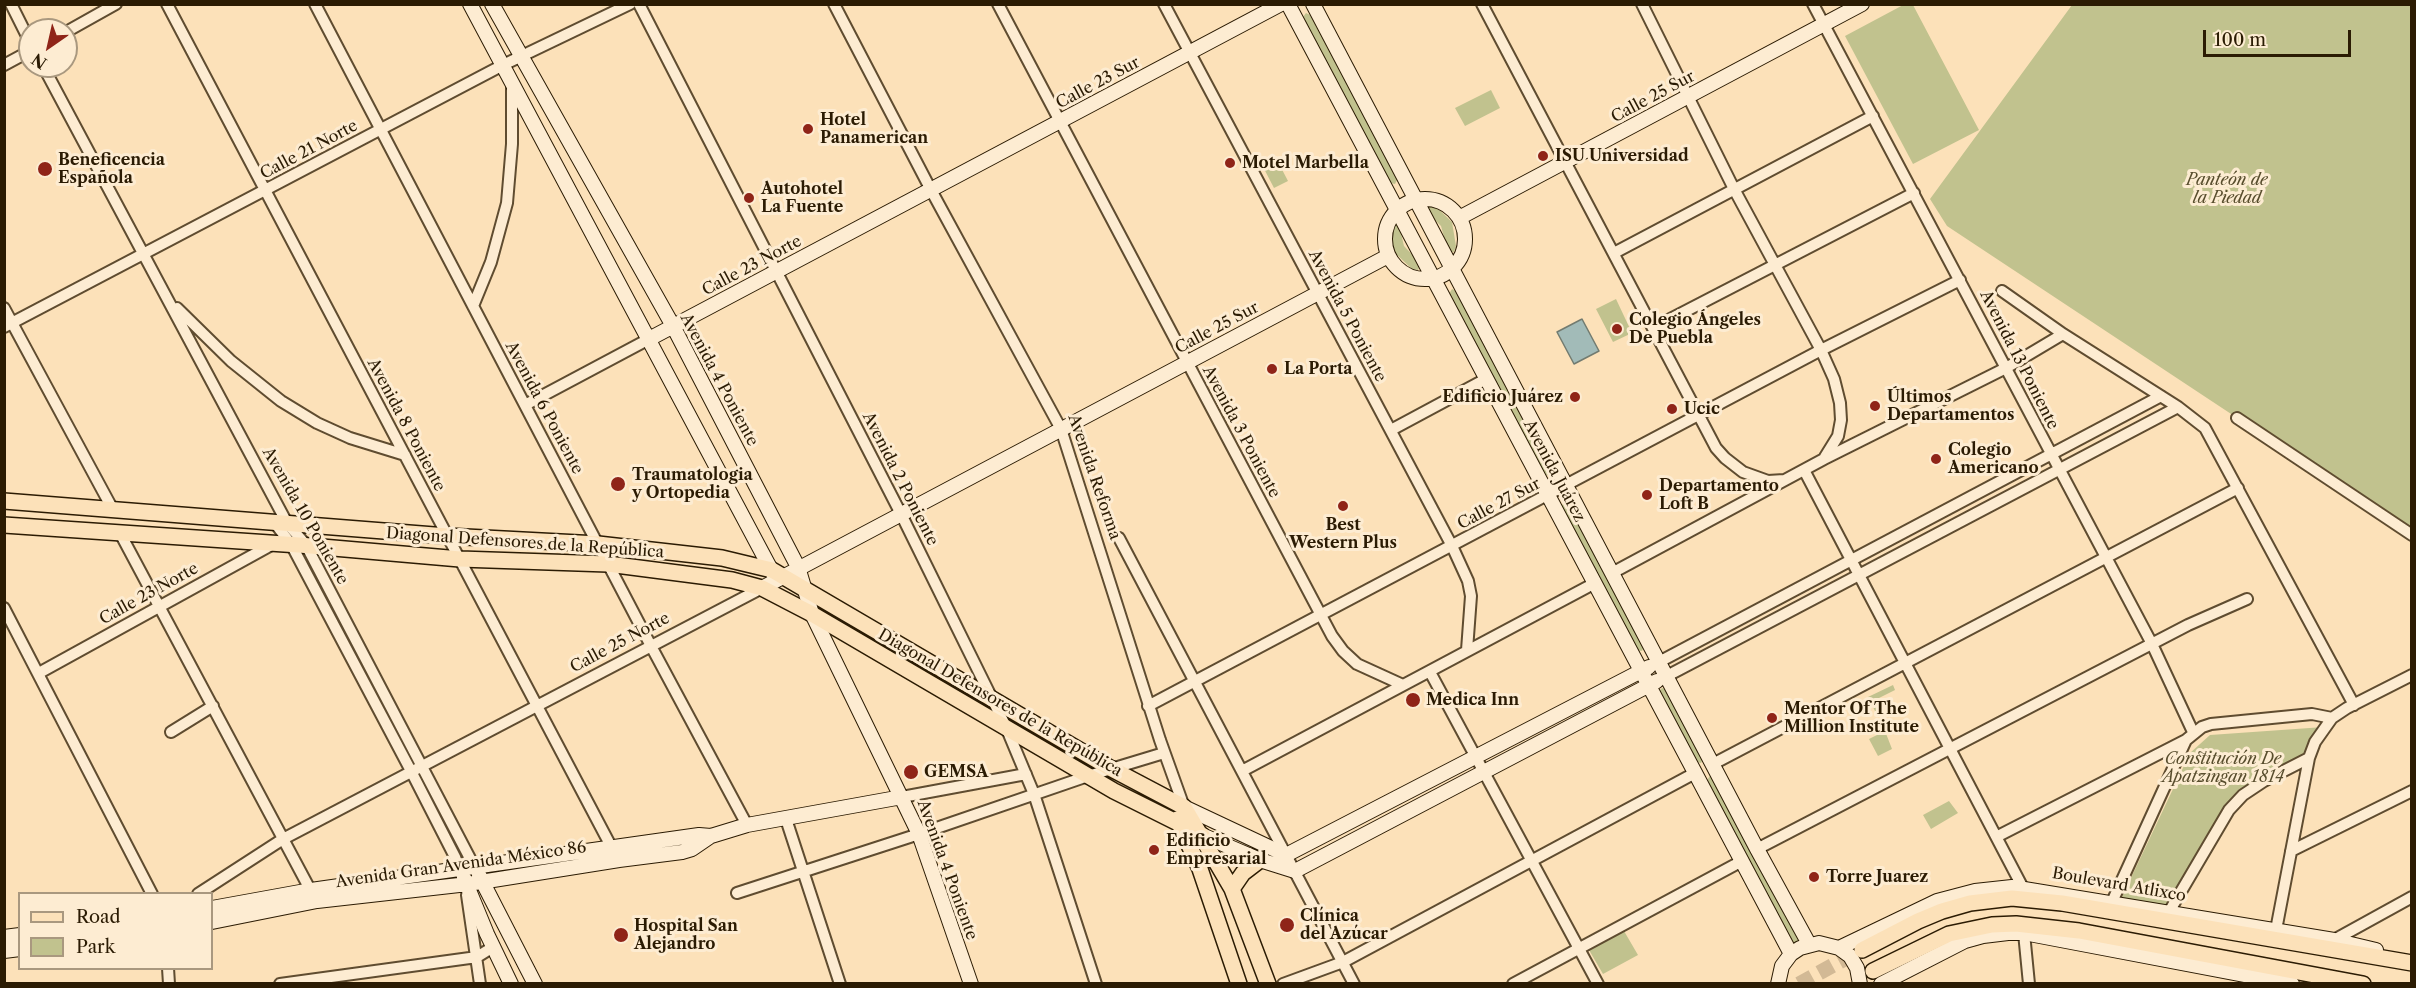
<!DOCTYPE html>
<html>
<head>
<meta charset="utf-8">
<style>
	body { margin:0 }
	#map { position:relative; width:2416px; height:988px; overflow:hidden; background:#fce1b9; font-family:"Libre Caslon Text",serif }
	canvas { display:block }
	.frame { position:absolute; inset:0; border:6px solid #2b1b03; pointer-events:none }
	.legend { position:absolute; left:18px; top:892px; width:195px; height:78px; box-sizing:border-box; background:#fdecd2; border:2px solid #a9987f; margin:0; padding:8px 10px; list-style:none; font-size:18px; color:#2b1b03 }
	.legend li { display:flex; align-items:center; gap:12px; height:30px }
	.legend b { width:30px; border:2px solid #a9987f }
	.north { position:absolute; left:18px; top:18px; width:60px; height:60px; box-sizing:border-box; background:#fdecd2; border:2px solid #a9987f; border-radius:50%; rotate:214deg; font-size:16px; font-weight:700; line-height:24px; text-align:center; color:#2b1b03 }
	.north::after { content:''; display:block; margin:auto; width:21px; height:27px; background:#8f2418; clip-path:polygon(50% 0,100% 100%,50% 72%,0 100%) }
	.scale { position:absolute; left:2203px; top:30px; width:148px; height:27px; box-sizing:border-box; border:3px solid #2b1b03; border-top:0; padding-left:8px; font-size:18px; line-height:21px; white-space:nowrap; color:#2b1b03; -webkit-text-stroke:4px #fdecd2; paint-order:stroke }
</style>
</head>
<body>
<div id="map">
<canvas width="2416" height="988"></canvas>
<div class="frame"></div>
<ul class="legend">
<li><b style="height:8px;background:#fce1b9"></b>Road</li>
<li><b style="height:16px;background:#c1c28e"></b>Park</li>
</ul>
<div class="north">N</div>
<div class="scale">100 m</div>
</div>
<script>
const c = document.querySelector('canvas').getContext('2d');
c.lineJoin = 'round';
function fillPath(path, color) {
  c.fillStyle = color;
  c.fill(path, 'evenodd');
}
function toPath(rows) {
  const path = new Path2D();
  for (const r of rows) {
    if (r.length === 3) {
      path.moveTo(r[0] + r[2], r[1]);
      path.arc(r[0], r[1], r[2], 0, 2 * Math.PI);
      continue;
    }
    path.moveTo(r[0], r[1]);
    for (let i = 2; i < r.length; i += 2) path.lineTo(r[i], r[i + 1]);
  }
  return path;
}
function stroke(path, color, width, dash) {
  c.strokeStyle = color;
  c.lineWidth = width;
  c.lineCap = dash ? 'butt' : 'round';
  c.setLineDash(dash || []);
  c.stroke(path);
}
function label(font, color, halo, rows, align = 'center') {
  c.font = font + ' "Libre Caslon Text",serif';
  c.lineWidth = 6;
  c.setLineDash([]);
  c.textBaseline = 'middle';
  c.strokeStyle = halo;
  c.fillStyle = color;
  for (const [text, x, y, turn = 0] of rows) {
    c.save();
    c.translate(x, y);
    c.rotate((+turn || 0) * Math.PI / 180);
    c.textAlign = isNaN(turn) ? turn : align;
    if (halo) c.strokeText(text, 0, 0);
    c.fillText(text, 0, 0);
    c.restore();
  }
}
const green = toPath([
	[1905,4,1913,5,1979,130,1913,164,1845,36],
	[2072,5,2411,5,2411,533,1947,226,1930,199],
	[1306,13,1310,15,1397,180,1395,184,1391,183,1303,17],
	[1491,90,1500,108,1465,126,1455,108],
	[1275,156,1288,181,1274,188,1261,163],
	[1433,204,1452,222,1456,246,1454,252,1448,251,1441,226,1426,211,1426,206],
	[1393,222,1399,225,1404,246,1421,264,1418,270,1412,269,1394,252,1390,228],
	[1452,289,1456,291,1553,473,1552,476,1546,475,1449,294],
	[1616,299,1632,333,1613,342,1596,309],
	[1564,503,1568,505,1644,647,1642,651,1637,650,1561,506],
	[1893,685,1895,690,1879,698,1884,709,1876,713,1868,697],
	[1662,688,1666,689,1703,759,1701,763,1697,762,1659,691],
	[2324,727,2310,753,2234,801,2169,909,2121,899,2190,753,2210,735],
	[1885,731,1892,749,1878,756,1869,739],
	[1710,776,1713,778,1799,940,1798,943,1792,943,1707,780],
	[1949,801,1958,813,1931,829,1923,815],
	[1624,931,1638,955,1603,974,1589,950]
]);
const water = toPath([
	[1582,319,1599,351,1574,364,1557,332,1582,319]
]);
const primaryTunnel = toPath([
	[1799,984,1859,951]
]);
const street = toPath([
	[11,4,30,42],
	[167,4,614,852],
	[315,4,651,646,747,825],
	[639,4,901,514,1006,727,1034,794,1096,984],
	[834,4,931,190,1061,429,1160,740,1184,807],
	[998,4,1332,636,1343,651,1357,664,1403,685],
	[1164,4,1452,546,1468,581,1471,596,1467,650],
	[1482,4,1716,448,1725,458,1743,472,1768,481,1784,480],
	[1642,4,1734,189,1821,350,1834,379,1840,403,1841,420,1838,436,1825,457],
	[1813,4,2152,644,2193,732],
	[66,32,116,4],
	[4,65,30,51],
	[43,66,287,523,306,545,475,868],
	[1614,253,1873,116],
	[2002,291,2063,334,2178,407,2205,428,2354,705],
	[473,306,491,262,507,203,512,144,512,84],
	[4,308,112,508],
	[177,308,231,361,281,401,317,423,350,438,405,455],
	[4,327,503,65,630,4],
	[1653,328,1914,193],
	[525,405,649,339],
	[2237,418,2412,535],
	[1391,430,1486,379],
	[1804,470,2023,888],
	[274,522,291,544,411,771,455,857,461,874],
	[120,533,313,895],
	[1119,538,1354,984],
	[1612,573,1824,459,2006,368,2063,334],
	[4,608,152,894],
	[1659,662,2161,396],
	[1430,672,1598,984],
	[39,673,273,544],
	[1667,676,2178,407],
	[1148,706,1821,350,1960,280],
	[171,732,213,706],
	[1713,764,2238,488],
	[1242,771,1595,583],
	[902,797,1026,774],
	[786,819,840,984],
	[1998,836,2186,740,2202,727,2211,724,2312,714,2332,718,2347,708,2412,675],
	[1757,849,2188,625,2247,599],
	[2291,851,2412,791],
	[737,893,919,834,1088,776,1164,753],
	[198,894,283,839,762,588],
	[467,895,480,984],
	[2112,902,2186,740],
	[2169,912,2229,810,2243,795,2264,781,2309,758],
	[2276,930,2309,758,2315,742,2332,718],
	[2024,933,2029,984],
	[2334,940,2412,897],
	[168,968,169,984],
	[280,984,477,957,493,947],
	[1283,984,1343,962,1695,773],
	[1513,984,1742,861]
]);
const secondary = toPath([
	[470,4,775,577],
	[492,4,673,326,798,567,812,614,919,834,971,984],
	[1288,4,1791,954],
	[1313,4,1757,849,1809,944],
	[1425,239,40],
	[1459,218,1862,4],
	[649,339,1281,4],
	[762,588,1388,256],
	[1184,807,1286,855,1649,667],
	[1202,835,1260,860,1295,871,1657,681],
	[479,875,535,984],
	[464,878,487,934,511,984],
	[212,908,311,890,699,835,711,836,747,825,902,797],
	[212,922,317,901,468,884,619,860,682,852,692,849,711,836],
	[4,937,20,935],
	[1839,948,1937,901,1975,891,2012,887,2334,940,2376,950],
	[4,951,20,949],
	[1778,984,1782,966,1791,954,1800,948,1819,943,1839,948,1850,956,1857,968,1860,984],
	[1881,984,1965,941,1983,936,2008,933,2024,933,2292,984]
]);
const primary = toPath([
	[4,501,447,536,598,544,722,558,772,570,1110,768,1184,807,1232,889,1268,984],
	[4,525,299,545,460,559,608,564,732,580,762,588,812,614,1114,791,1202,835],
	[1177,819,1200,869,1239,984],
	[1232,889,1243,873,1260,860],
	[1862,950,1918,921,1942,911,1970,903,2012,898,2062,903,2412,963],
	[1873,971,1949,934,1992,925,2016,924,2079,931,2363,984]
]);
const markers = [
	[808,129,6,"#8f2418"],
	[1543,156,6,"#8f2418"],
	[1230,163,6,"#8f2418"],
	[45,169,8,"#8f2418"],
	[749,198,6,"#8f2418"],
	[1617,329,6,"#8f2418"],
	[1272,369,6,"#8f2418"],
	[1575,397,6,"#8f2418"],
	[1875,406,6,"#8f2418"],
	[1672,409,6,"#8f2418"],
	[1936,459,6,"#8f2418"],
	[618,484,8,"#8f2418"],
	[1647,495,6,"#8f2418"],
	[1343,506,6,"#8f2418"],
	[1413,700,8,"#8f2418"],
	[1772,718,6,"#8f2418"],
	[911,772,8,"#8f2418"],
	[1154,850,6,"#8f2418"],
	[1814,877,6,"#8f2418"],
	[1287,925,8,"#8f2418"],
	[621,935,8,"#8f2418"]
];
const streetNames = [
	["Calle 23 Sur",1098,83,-28],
	["Calle 25 Sur",1653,97,-28],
	["Calle 21 Norte",309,150,-28],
	["Calle 23 Norte",752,266,-28],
	["Avenida 5 Poniente",1347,316,62],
	["Calle 25 Sur",1217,328,-28],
	["Avenida 13 Poniente",2019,360,63],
	["Avenida 4 Poniente",719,380,62],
	["Avenida 6 Poniente",544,408,62],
	["Avenida 8 Poniente",406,425,62],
	["Avenida 3 Poniente",1241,432,62],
	["Avenida Juárez",1554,471,62],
	["Avenida Reforma",1094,477,71],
	["Avenida 2 Poniente",900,479,63],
	["Calle 27 Sur",1499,504,-28],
	["Avenida 10 Poniente",305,516,60],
	["Diagonal Defensores de la República",525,543,4],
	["Calle 23 Norte",149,594,-29],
	["Calle 25 Norte",620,643,-28],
	["Diagonal Defensores de la República",1000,703,30],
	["Avenida Gran Avenida México 86",461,865,-8],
	["Avenida 4 Poniente",947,870,70],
	["Boulevard Atlixco",2119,885,10]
];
const poiNames = [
	["Hotel",820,120],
	["Panamerican",820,138],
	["ISU Universidad",1555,156],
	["Beneficencia",58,160],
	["Española",58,178],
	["Motel Marbella",1242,163],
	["Autohotel",761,189],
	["La Fuente",761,207],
	["Colegio Ángeles",1629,320],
	["De Puebla",1629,338],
	["La Porta",1284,369],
	["Edificio Juárez",1563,397,"right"],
	["Últimos",1887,397],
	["Departamentos",1887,415],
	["Ucic",1684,409],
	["Colegio",1948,450],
	["Americano",1948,468],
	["Traumatologia",632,475],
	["y Ortopedia",632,493],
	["Departamento",1659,486],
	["Loft B",1659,504],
	["Best",1343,525,"center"],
	["Western Plus",1343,543,"center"],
	["Medica Inn",1426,700],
	["Mentor Of The",1784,709],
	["Million Institute",1784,727],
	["GEMSA",924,772],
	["Edificio",1166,841],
	["Empresarial",1166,859],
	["Torre Juarez",1826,877],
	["Clínica",1300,916],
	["del Azúcar",1300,934],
	["Hospital San",634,926],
	["Alejandro",634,944]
];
const parkNames = [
	["Panteón de",2227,180],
	["la Piedad",2227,198],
	["Constitución De",2223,759],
	["Apatzingan 1814",2223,777]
];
fillPath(green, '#c1c28e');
fillPath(water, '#a2bbb8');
stroke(water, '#727b70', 1.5);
stroke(primaryTunnel, '#d2b995', 15, [15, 8]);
stroke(street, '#5f4c30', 14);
stroke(secondary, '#2b1b03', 16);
stroke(primary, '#2b1b03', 18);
stroke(street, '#fdecd2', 10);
stroke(secondary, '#fdecd2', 14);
stroke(primary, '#fce1b9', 15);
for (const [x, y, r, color] of markers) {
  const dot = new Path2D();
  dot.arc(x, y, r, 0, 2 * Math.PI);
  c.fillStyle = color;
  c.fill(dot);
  stroke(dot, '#fdecd2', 2);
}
label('16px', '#2b1b03', '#fdecd2', streetNames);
label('bold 16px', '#2b1b03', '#fdecd2', poiNames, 'left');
label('italic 16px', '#584d2d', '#fdecd2', parkNames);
</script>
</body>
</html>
